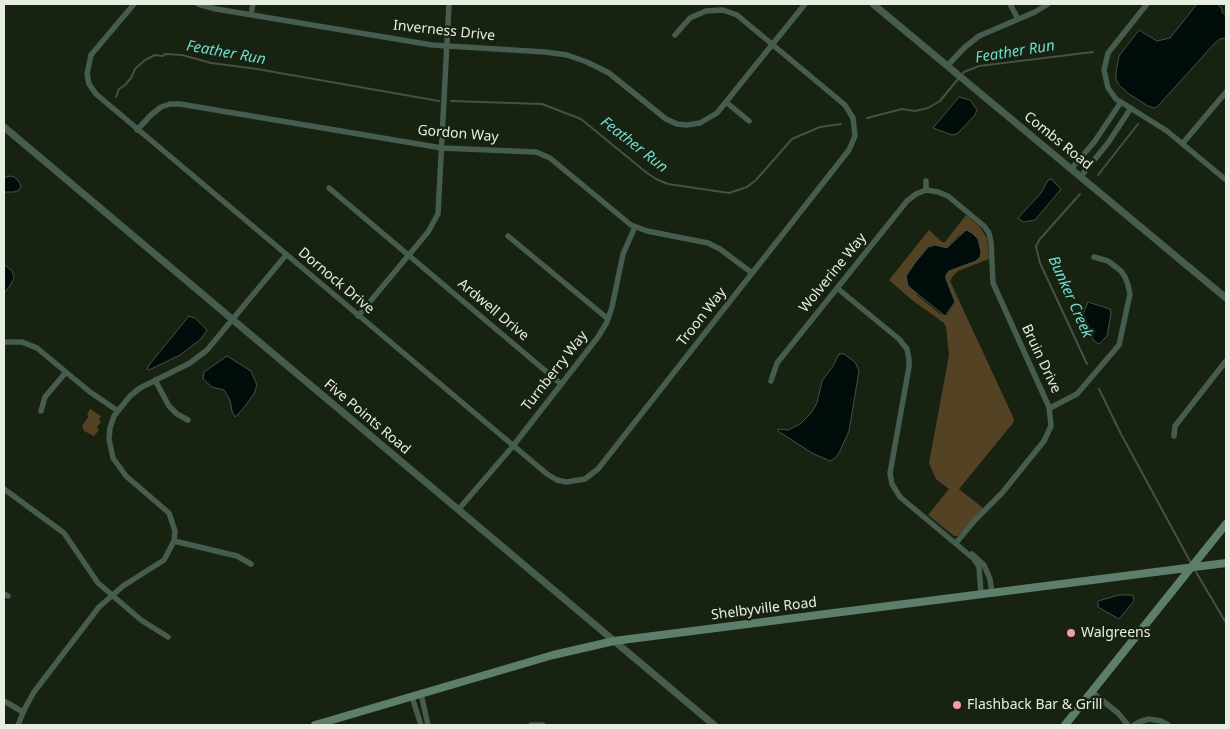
<!DOCTYPE html>
<html>
<head>
<meta charset="utf-8">
<style>
	body { margin:0 }
	#map { position:relative; width:1230px; height:729px; overflow:hidden; background:#182210; font-family:"Noto Sans",sans-serif }
	canvas { display:block }
	.frame { position:absolute; inset:0; border:5px solid #e6eee2; pointer-events:none }
</style>
</head>
<body>
<div id="map">
<canvas width="1230" height="729"></canvas>
<div class="frame"></div>
</div>
<script>
const c = document.querySelector('canvas').getContext('2d');
c.lineJoin = 'round';
function fillPath(path, color) {
  c.fillStyle = color;
  c.fill(path, 'evenodd');
}
function toPath(rows) {
  const path = new Path2D();
  for (const r of rows) {
    path.moveTo(r[0], r[1]);
    for (let i = 2; i < r.length; i += 2) path.lineTo(r[i], r[i + 1]);
  }
  return path;
}
function stroke(path, color, width, dash) {
  c.strokeStyle = color;
  c.lineWidth = width;
  c.lineCap = dash ? 'butt' : 'round';
  c.setLineDash(dash || []);
  c.stroke(path);
}
function label(font, color, halo, rows, align = 'center') {
  c.font = font + ' "Noto Sans",sans-serif';
  c.lineWidth = 5;
  c.setLineDash([]);
  c.textBaseline = 'middle';
  c.strokeStyle = halo;
  c.fillStyle = color;
  for (const [text, x, y, turn = 0] of rows) {
    c.save();
    c.translate(x, y);
    c.rotate((+turn || 0) * Math.PI / 180);
    c.textAlign = isNaN(turn) ? turn : align;
    if (halo) c.strokeText(text, 0, 0);
    c.fillText(text, 0, 0);
    c.restore();
  }
}
const green = toPath([
	[966,215,980,227,987,238,989,259,958,271,952,277,950,281,1014,419,1013,423,959,489,983,508,958,536,954,536,928,515,949,489,936,479,929,463,949,355,946,327,944,323,912,300,889,280,929,230,942,242,945,242],
	[959,235,978,239,981,252,949,271,946,275,946,279,955,302,947,315,940,314,917,295,908,272,928,247,935,245,947,248],
	[90,409,101,416,99,420,101,422,97,427,99,430,94,436,84,431,82,426,89,416,87,415]
]);
const water = toPath([
	[1197,4,1217,4,1222,9,1222,12,1226,16,1226,38,1220,39,1215,43,1157,107,1154,108,1148,106,1129,94,1119,85,1116,79,1116,72,1119,56,1139,30,1157,41,1170,38,1197,4],
	[959,97,970,100,977,110,975,115,957,134,952,135,933,128,959,97],
	[10,176,14,177,18,180,21,186,19,190,14,192,4,192,4,178,10,176],
	[1051,179,1061,189,1035,220,1023,222,1018,218,1041,193,1048,180,1051,179],
	[966,230,972,233,978,239,981,252,980,257,976,261,949,271,946,275,946,279,955,302,945,316,908,286,906,276,915,263,928,247,935,245,947,248,966,230],
	[4,264,12,271,14,278,10,286,4,293,4,264],
	[1088,302,1110,309,1111,313,1107,336,1099,344,1093,340,1083,314,1088,302],
	[189,316,195,318,207,330,201,339,180,355,149,370,147,369,149,365,189,316],
	[839,354,844,354,855,362,859,371,849,431,839,453,834,459,830,461,812,453,778,431,778,429,788,430,800,424,811,413,817,403,822,381,833,366,839,354],
	[227,356,251,371,257,385,254,394,242,410,235,417,232,411,230,400,224,390,212,387,203,379,204,372,227,356],
	[1119,595,1133,595,1134,601,1119,619,1098,607,1098,601,1119,595]
]);
const stream = toPath([
	[962,75,964,72,979,66,1093,52],
	[116,97,119,89,125,85,131,78,135,69,145,60,155,55,163,56,165,54,182,55,211,63,257,69,439,101],
	[451,101,542,104,581,119,647,173,656,179,668,184,729,193,747,187,756,180,792,139,820,127,841,124],
	[867,118,902,109,915,111,928,108,940,101,958,79],
	[1098,175,1138,124],
	[1080,194,1040,239,1036,246,1037,251,1040,263,1087,364],
	[1099,389,1121,434,1191,563],
	[1196,572,1226,623]
]);
const minor = toPath([
	[134,4,91,55,87,74,89,84,96,94,547,474,557,480,566,482,585,479,598,469,849,150,855,136,853,118,845,105,737,15,723,10,706,11,690,18,675,35],
	[198,4,216,9,432,45,545,52,567,55,587,62,609,73,666,119,677,124,687,125,700,123,717,113,805,4],
	[1010,4,1018,19],
	[1147,4,1108,53,1104,70,1108,88,1116,99,1167,131,1226,180],
	[251,14,253,4],
	[947,66,965,47,979,36,1035,12,1048,4],
	[726,102,749,121],
	[137,130,151,115,161,107,170,104,180,104,442,148,536,152,550,158,631,225,647,231,708,243,720,249,752,273],
	[1183,143,1226,92],
	[1072,168,1095,141,1121,102],
	[1081,176,1108,143,1131,108],
	[926,181,926,190],
	[329,188,561,384],
	[508,236,608,319],
	[837,288,899,339,907,349,909,359,909,367,890,473,892,484,900,497,974,559,979,567,981,594],
	[358,316,428,232,438,214,449,4],
	[4,342,22,342,37,348,90,392,118,411],
	[155,380,169,406,177,414,188,420],
	[771,381,777,363,907,201,916,194,926,190,938,192,948,196,984,226,989,233,991,242,993,283,1049,407,1051,426,1044,441,1002,493,975,520,956,543],
	[1050,408,1077,394,1119,345,1130,294,1128,285,1125,277,1121,271,1108,261,1094,257],
	[41,411,45,397,66,372],
	[1174,436,1175,426,1226,361],
	[4,489,64,533,98,583,141,620,168,637],
	[458,510,513,446,598,337,607,322,612,307,623,254,635,227],
	[174,541,237,556,251,564],
	[972,554,984,565,990,579,992,593],
	[4,594,8,596],
	[1092,692,1118,713,1128,725],
	[421,694,428,725],
	[412,697,421,725],
	[4,701,23,712],
	[18,725,25,708,34,692,99,607,123,586,164,560,174,541,175,531,169,513,126,476,113,458,109,439,110,428,114,416,130,396,140,388,190,363,207,350,286,255],
	[531,725,543,725],
	[1134,725,1139,722,1149,719,1161,721,1168,725]
]);
const tertiary = toPath([
	[873,4,1226,298],
	[4,127,714,725]
]);
const secondary = toPath([
	[315,725,553,655,614,641,1226,563],
	[1065,725,1226,524]
]);
const markers = [
	[1071,633,5,"#f19ab2"],
	[957,705,5,"#f19ab2"]
];
const streetNames = [
	["Inverness Drive",444,31,6],
	["Gordon Way",458,134,5],
	["Combs Road",1058,141,39],
	["Wolverine Way",833,273,-51],
	["Dornock Drive",336,281,40],
	["Ardwell Drive",493,310,40],
	["Troon Way",702,317,-52],
	["Bruin Drive",1041,359,65],
	["Turnberry Way",555,371,-52],
	["Five Points Road",367,417,40],
	["Shelbyville Road",764,609,-7]
];
const poiNames = [
	["Walgreens",1081,633],
	["Flashback Bar & Grill",967,705]
];
const waterNames = [
	["Feather Run",1015,52,-9],
	["Feather Run",226,53,10],
	["Feather Run",634,145,38],
	["Bunker Creek",1070,297,66]
];
fillPath(green, '#544224');
fillPath(water, '#000d0a');
stroke(water, '#45504b', 1);
stroke(stream, '#45504b', 2);
stroke(minor, '#465c4f', 5.5);
stroke(tertiary, '#465c4f', 7);
stroke(secondary, '#5c7e6a', 8);
for (const [x, y, r, color] of markers) {
  const dot = new Path2D();
  dot.arc(x, y, r, 0, 2 * Math.PI);
  c.fillStyle = color;
  c.fill(dot);
  stroke(dot, '#182210', 2);
}
label('14px', '#e6eee2', '#182210', streetNames);
label('14px', '#e6eee2', '#182210', poiNames, 'left');
label('italic 15px', '#6edbce', '#182210', waterNames);
</script>
</body>
</html>
